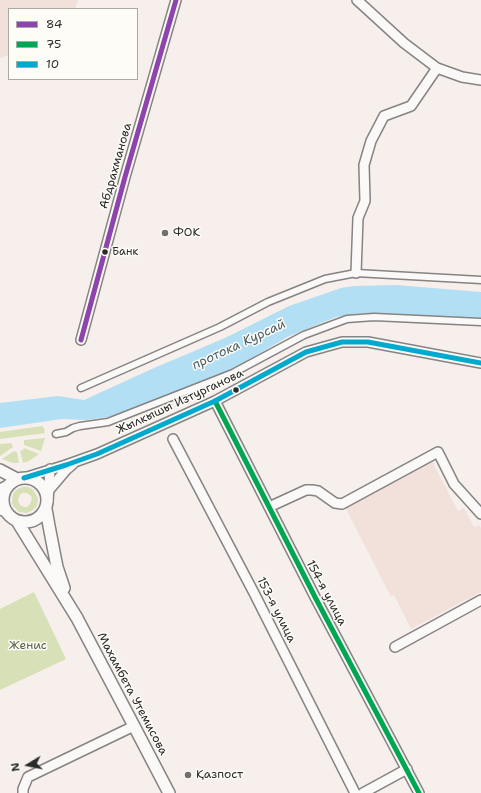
<!DOCTYPE html>
<html>
<head>
<meta charset="utf-8">
<style>
	body { margin:0 }
	#map { position:relative; width:481px; height:793px; overflow:hidden; background:#f6efec; font-family:"Shantell Sans",sans-serif }
	canvas { display:block }
	.legend { position:absolute; left:8px; top:8px; width:130px; height:72px; box-sizing:border-box; background:#fdfcf7; border:1px solid #a9a8a5; margin:0; padding:5px 7px; list-style:none; font-size:12px; color:#2b2b2b }
	.legend li { display:flex; align-items:center; gap:8px; height:20px }
	.legend b { width:20px; border:1px solid #a9a8a5 }
	.north { position:absolute; left:8px; top:745px; width:40px; height:40px; -webkit-text-stroke:3px #fdfcf7; paint-order:stroke; rotate:260deg; font-size:11px; font-weight:700; line-height:16px; text-align:center; color:#2b2b2b }
	.north::after { content:''; display:block; margin:auto; width:14px; height:18px; background:#2b2b2b; clip-path:polygon(50% 0,100% 100%,50% 72%,0 100%) }
</style>
</head>
<body>
<div id="map">
<canvas width="481" height="793"></canvas>
<ul class="legend">
<li><b style="height:5px;background:#8e44ad"></b>84</li>
<li><b style="height:5px;background:#00a651"></b>75</li>
<li><b style="height:5px;background:#00a9ce"></b>10</li>
</ul>
<div class="north">N</div>
</div>
<script>
const c = document.querySelector('canvas').getContext('2d');
c.lineJoin = 'round';
function fillPath(path, color) {
  c.fillStyle = color;
  c.fill(path, 'evenodd');
}
function toPath(rows) {
  const path = new Path2D();
  for (const r of rows) {
    if (r.length === 3) {
      path.moveTo(r[0] + r[2], r[1]);
      path.arc(r[0], r[1], r[2], 0, 2 * Math.PI);
      continue;
    }
    path.moveTo(r[0], r[1]);
    for (let i = 2; i < r.length; i += 2) path.lineTo(r[i], r[i + 1]);
  }
  return path;
}
function stroke(path, color, width, dash) {
  c.strokeStyle = color;
  c.lineWidth = width;
  c.lineCap = dash ? 'butt' : 'round';
  c.setLineDash(dash || []);
  c.stroke(path);
}
function label(font, color, halo, rows, align = 'center') {
  c.font = font + ' "Shantell Sans",sans-serif';
  c.lineWidth = 3;
  c.setLineDash([]);
  c.textBaseline = 'middle';
  c.strokeStyle = halo;
  c.fillStyle = color;
  for (const [text, x, y, turn = 0] of rows) {
    c.save();
    c.translate(x, y);
    c.rotate((+turn || 0) * Math.PI / 180);
    c.textAlign = isNaN(turn) ? turn : align;
    if (halo) c.strokeText(text, 0, 0);
    c.fillText(text, 0, 0);
    c.restore();
  }
}
const built = toPath([
	[0,0,78,0,75,9,9,9,9,55,0,58],
	[432,461,458,511,464,508,474,527,479,525,481,528,481,592,411,629,394,595,391,597,345,507]
]);
const green = toPath([
	[42,426,44,428,45,433,0,439,0,432],
	[45,438,41,451,24,445,24,440],
	[11,443,13,447,0,456,0,444],
	[24,448,39,454,29,461,23,463,20,451,23,450],
	[14,451,17,452,19,463,13,463,2,459],
	[23,487,28,487,32,489,37,496,38,500,37,505,35,508,31,511,27,513,19,512,13,506,12,502,13,494,15,491,19,488],
	[22,493,27,493,31,496,32,498,30,504,27,507,24,507,20,505,18,501,19,496],
	[34,592,66,659,0,690,0,609]
]);
const water = toPath([
	[396,285,481,292,481,318,364,313,336,317,287,337,232,370,115,416,86,420,62,419,0,428,0,403,58,396,84,400,154,368,225,338,289,306,341,288,354,286]
]);
const pedestrian = toPath([
	[81,388,220,327,268,302,325,279,356,273,481,280],
	[56,434,66,432,73,428,80,426,108,422,233,373,304,335,347,319,374,317,481,322]
]);
const minor = toPath([
	[357,0,404,43,437,68,462,77,481,80],
	[356,273,358,218,365,201,364,165,371,141,384,116,411,106,437,68],
	[81,340,125,177,176,0],
	[215,401,315,597,419,793],
	[173,439,254,593,355,793],
	[24,478,66,465,97,454,215,401,306,352,342,342,368,342,481,363],
	[0,489,10,484],
	[49,490,66,470,73,464],
	[48,502,50,469],
	[269,507,306,490,312,490,318,491,335,503,342,504,438,452,454,484,481,514],
	[0,510,7,512],
	[395,647,481,600],
	[23,793,23,789,28,777,134,726],
	[363,793,407,769]
]);
const tertiary = toPath([
	[0,470,17,479],
	[25,500,22],
	[46,509,49,526,57,567,64,588],
	[17,521,77,618,134,726,169,793]
]);
const bus1 = toPath([
	[81,340,125,177,176,0]
]);
const bus2 = toPath([
	[215,401,315,597,419,793]
]);
const bus3 = toPath([
	[24,478,66,465,97,454,215,401,306,352,342,342,368,342,481,363]
]);
const markers = [
	[165,233,4,"#72706f"],
	[105,252,3.5,"#2b2b2b"],
	[236,390,3.5,"#2b2b2b"],
	[188,775,4,"#72706f"]
];
const busNames = [
	["Банк",112,252]
];
const streetNames = [
	["Абдрахманова",116,166,-74],
	["Жылкышы Изтурганова",180,402,-25],
	["154-я улица",326,593,62],
	["153-я улица",276,610,63],
	["Махамбета Утемисова",132,694,62]
];
const poiNames = [
	["ФОК",173,233],
	["Қазпост",196,775]
];
const parkNames = [
	["Женис",28,646]
];
const waterNames = [
	["протока Курсай",239,345,-25]
];
fillPath(built, '#f2e1db');
fillPath(green, '#d7e0b6');
fillPath(water, '#b2dff4');
stroke(pedestrian, '#868382', 9);
stroke(minor, '#868382', 12);
stroke(tertiary, '#868382', 14);
stroke(pedestrian, '#faf9f7', 6);
stroke(minor, '#faf9f7', 9);
stroke(tertiary, '#faf9f7', 11);
stroke(bus1, '#8e44ad', 5);
stroke(bus2, '#00a651', 5);
stroke(bus3, '#00a9ce', 5);
for (const [x, y, r, color] of markers) {
  const dot = new Path2D();
  dot.arc(x, y, r, 0, 2 * Math.PI);
  c.fillStyle = color;
  c.fill(dot);
  stroke(dot, '#fdfcf7', 1.5);
}
label('11px', '#2b2b2b', '#fdfcf7', busNames, 'left');
label('12px', '#2b2b2b', '#fdfcf7', streetNames);
label('12px', '#2b2b2b', '#fdfcf7', poiNames, 'left');
label('12px', '#575d47', '#fdfcf7', parkNames);
label('italic 13px', '#4b5f68', '#fdfcf7', waterNames);
</script>
</body>
</html>
